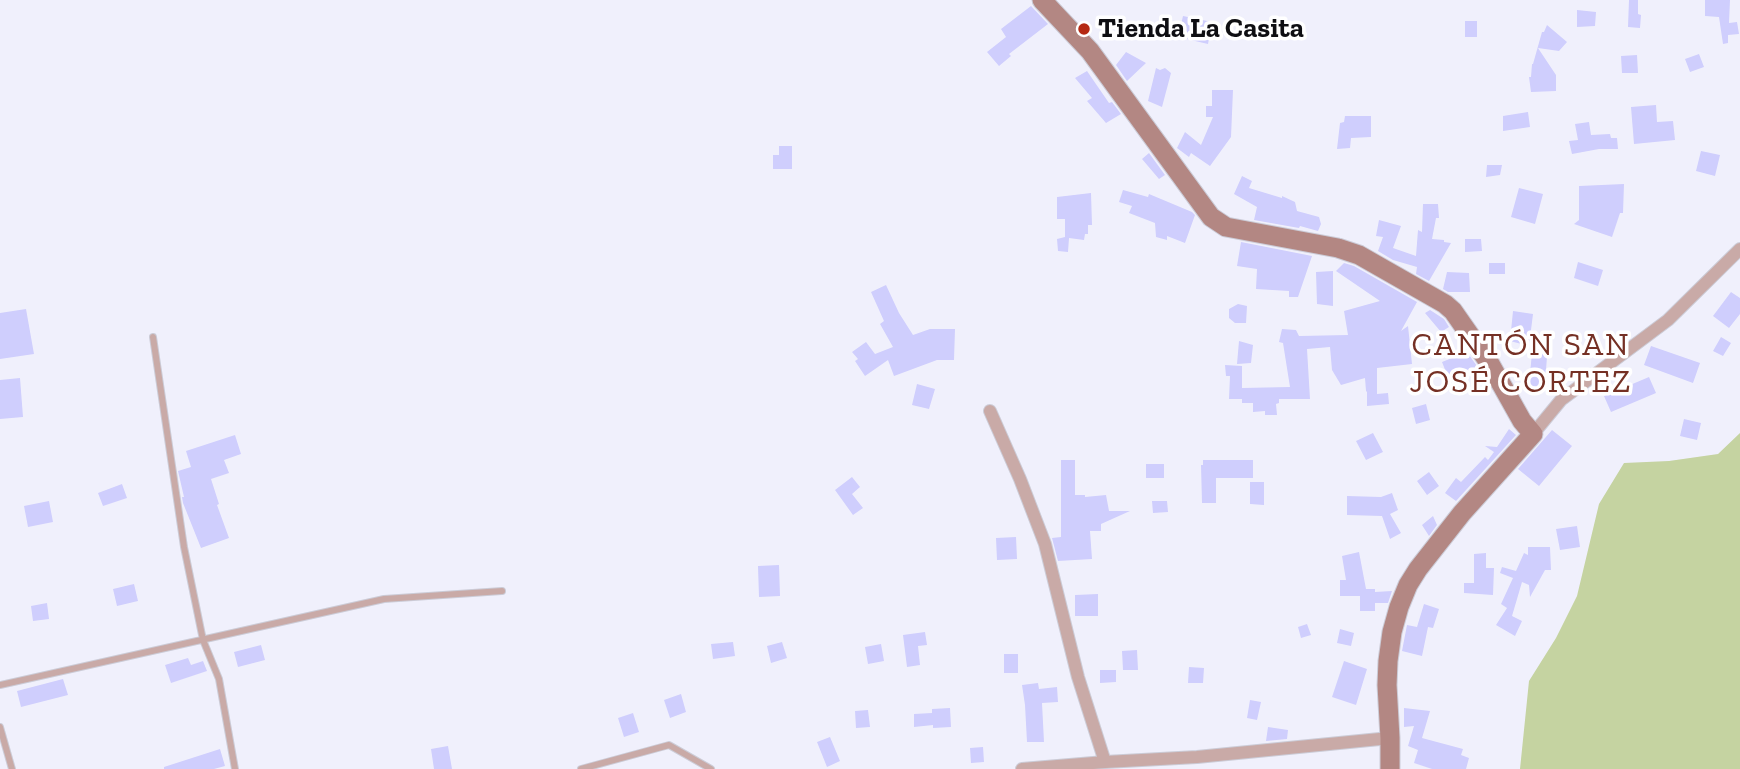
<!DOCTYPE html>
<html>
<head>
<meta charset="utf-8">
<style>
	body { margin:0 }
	canvas { display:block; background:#f0f0fc }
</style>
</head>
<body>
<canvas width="1740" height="769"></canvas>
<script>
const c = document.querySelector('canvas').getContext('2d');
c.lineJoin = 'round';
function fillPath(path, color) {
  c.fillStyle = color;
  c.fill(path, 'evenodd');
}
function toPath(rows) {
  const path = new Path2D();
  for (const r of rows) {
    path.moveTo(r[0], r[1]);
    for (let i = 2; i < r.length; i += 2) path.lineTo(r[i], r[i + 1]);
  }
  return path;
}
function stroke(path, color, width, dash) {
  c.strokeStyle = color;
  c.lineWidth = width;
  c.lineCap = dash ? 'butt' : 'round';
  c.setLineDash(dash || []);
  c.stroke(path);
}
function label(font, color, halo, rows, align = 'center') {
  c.font = font + ' "Zilla Slab",serif';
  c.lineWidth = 7;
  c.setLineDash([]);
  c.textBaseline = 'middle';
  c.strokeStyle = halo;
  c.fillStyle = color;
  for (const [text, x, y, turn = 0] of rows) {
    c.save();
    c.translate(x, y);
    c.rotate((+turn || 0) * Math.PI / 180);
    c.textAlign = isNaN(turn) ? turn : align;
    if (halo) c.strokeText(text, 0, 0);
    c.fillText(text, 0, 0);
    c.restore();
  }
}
const green = toPath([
	[1740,433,1740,769,1520,769,1529,681,1556,638,1577,596,1599,504,1624,463,1669,461,1718,454]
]);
const building = toPath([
	[1629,0,1638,0,1638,14,1641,15,1640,28,1628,27],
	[1705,0,1730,0,1729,23,1737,22,1739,34,1728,35,1728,43,1723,44,1719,17,1705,16],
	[1031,6,1048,24,1009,54,1011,56,999,66,987,52,1006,37,1001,29],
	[1577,10,1596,12,1595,26,1577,27],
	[1183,16,1212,22,1208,44,1178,37],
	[1465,21,1477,21,1477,37,1465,37],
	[1547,25,1567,42,1559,51,1538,48,1556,75,1556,91,1531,92,1529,77,1531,77,1532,64,1533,64,1542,32,1544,32],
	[1126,52,1146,63,1127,81,1116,65],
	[1699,54,1704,67,1690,72,1685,59],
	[1637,55,1638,73,1622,73,1621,56],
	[1156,68,1160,70,1165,68,1171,73,1162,107,1148,101],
	[1087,71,1109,103,1112,102,1121,114,1106,123,1087,101,1092,98,1075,78],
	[1212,90,1233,90,1231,137,1210,166,1191,153,1189,157,1177,148,1185,132,1201,145,1213,117,1206,117,1206,106,1212,106],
	[1656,105,1657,122,1673,121,1675,140,1634,144,1631,107],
	[1528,112,1530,127,1503,131,1503,116],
	[1345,116,1371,116,1371,137,1351,138,1350,148,1337,149,1340,123,1344,122],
	[1589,122,1591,135,1610,134,1611,138,1617,138,1618,149,1599,149,1572,154,1569,141,1578,140,1575,124],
	[779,146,792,146,792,169,773,169,773,155,779,155],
	[1701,151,1720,155,1715,176,1696,171],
	[1149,153,1165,175,1159,179,1142,159],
	[1487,165,1502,165,1500,175,1486,177],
	[1242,176,1252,181,1249,188,1282,198,1282,196,1295,202,1297,211,1319,217,1321,224,1318,231,1300,226,1299,228,1254,220,1257,207,1234,194],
	[1624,184,1623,213,1620,213,1612,237,1574,224,1579,220,1579,186],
	[1519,188,1543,194,1535,224,1511,217],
	[1123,190,1148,197,1149,194,1192,212,1195,215,1185,243,1167,236,1167,240,1156,237,1155,223,1129,213,1132,206,1119,202],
	[1091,193,1092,225,1088,225,1088,234,1085,234,1084,240,1069,238,1068,252,1058,251,1057,239,1065,237,1065,219,1057,219,1057,197],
	[1423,204,1438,204,1439,218,1436,218,1432,239,1444,240,1444,242,1451,243,1429,281,1416,274,1417,267,1393,260,1378,251,1383,237,1376,236,1379,220,1401,226,1393,248,1416,256,1418,230,1422,232],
	[1465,239,1481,239,1482,251,1465,252],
	[1241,242,1312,256,1298,297,1289,297,1289,291,1256,289,1257,269,1237,266],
	[1578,262,1603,270,1598,286,1574,278],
	[1344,263,1354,266,1417,302,1401,331,1408,326,1412,364,1377,368,1377,394,1388,393,1389,404,1367,406,1367,392,1366,391,1365,378,1341,385,1332,370,1330,347,1307,349,1310,399,1279,399,1279,403,1276,404,1277,415,1265,415,1265,411,1253,412,1253,403,1242,403,1242,399,1229,399,1230,376,1226,376,1225,365,1242,366,1242,388,1290,387,1283,343,1279,342,1282,329,1296,330,1299,336,1348,335,1344,311,1380,301,1336,271],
	[1489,263,1505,263,1505,274,1489,274],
	[1333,271,1333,306,1317,304,1316,272],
	[1447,272,1469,273,1470,292,1448,292,1443,289],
	[886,285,899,313,913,335,930,329,955,329,954,360,937,360,894,376,888,360,865,376,855,361,858,359,852,352,866,342,875,354,893,347,880,324,884,321,871,292],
	[1731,292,1740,298,1740,314,1729,328,1713,316],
	[1238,304,1247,306,1246,323,1235,323,1229,318,1229,309],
	[26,309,34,354,0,359,0,313],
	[1430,310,1444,319,1449,327,1441,332,1425,313],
	[1513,311,1533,314,1529,346,1510,341],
	[1721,337,1731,343,1723,356,1713,351],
	[1239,341,1253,345,1251,363,1237,364],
	[1533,342,1548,343,1546,370,1547,388,1526,390,1525,374,1530,374],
	[1651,346,1700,363,1693,383,1644,365],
	[1467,352,1479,369,1450,382,1442,362],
	[1649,377,1656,393,1611,412,1604,396],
	[20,378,23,417,0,419,0,380],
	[917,384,935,389,929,409,912,405],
	[1426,404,1430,420,1416,424,1412,408],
	[1684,419,1701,423,1697,440,1680,436],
	[1509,429,1516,435,1456,501,1445,493,1456,478,1461,482,1485,457,1488,460,1494,452,1485,446,1497,447],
	[1552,430,1572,446,1539,486,1518,469],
	[1373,433,1383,452,1366,460,1356,441],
	[235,435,241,454,224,460,229,473,211,479,219,504,217,505,229,538,201,548,183,503,182,497,184,497,178,471,191,467,186,451],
	[1061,460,1075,460,1075,495,1085,495,1085,497,1106,495,1109,511,1130,511,1101,524,1101,531,1090,531,1092,559,1058,561,1052,538,1061,537],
	[1203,460,1253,460,1253,478,1216,478,1216,503,1202,503,1201,465,1203,465],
	[1146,464,1164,464,1164,478,1146,478],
	[1429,472,1439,486,1427,495,1417,481],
	[852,477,860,487,852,494,863,508,853,515,835,490],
	[1250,482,1264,482,1264,505,1250,504],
	[122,484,127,498,103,506,98,493],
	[1392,493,1398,510,1390,514,1401,533,1390,539,1382,516,1347,515,1347,496,1381,497],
	[49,501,53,522,28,527,24,506],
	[1152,501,1167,501,1168,512,1153,513],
	[1433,516,1437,525,1429,536,1422,525],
	[1577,526,1580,547,1560,550,1556,529],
	[1016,537,1017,559,997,560,996,538],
	[1528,547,1550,547,1551,570,1545,570,1530,597,1529,585,1522,582,1512,616,1522,621,1515,636,1496,625,1507,608,1501,604,1513,578,1500,573,1502,567,1516,571,1524,553,1528,555],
	[1359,552,1366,589,1375,589,1375,592,1392,591,1388,603,1375,603,1375,611,1360,611,1360,596,1340,596,1340,580,1346,580,1342,556],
	[1486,553,1486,568,1494,568,1493,595,1464,593,1464,583,1474,583,1474,554],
	[779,565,780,596,759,597,758,566],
	[134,584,138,601,117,606,113,589],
	[1098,594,1098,616,1075,616,1075,595],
	[47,603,49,619,33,621,31,606],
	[1424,604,1439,609,1433,628,1428,627,1422,656,1402,651,1407,625,1417,627],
	[1307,624,1311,635,1301,638,1298,627],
	[1340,629,1354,633,1351,646,1337,643],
	[925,632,927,645,918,646,920,665,907,667,903,635],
	[733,642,735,656,713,659,711,644],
	[782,642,787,658,771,663,767,646],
	[881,644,884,661,868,664,865,647],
	[261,645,265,660,238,667,234,652],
	[1137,650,1138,670,1123,670,1122,651],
	[1004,654,1018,654,1018,673,1004,673],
	[188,658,191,665,203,661,207,671,171,683,165,665],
	[1344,661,1367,669,1356,705,1332,697],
	[1189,667,1204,668,1203,683,1188,683],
	[1100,670,1116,670,1116,682,1100,683],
	[63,679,68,695,21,707,17,691],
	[1038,683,1039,689,1057,687,1058,702,1042,703,1044,742,1027,742,1025,705,1022,685],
	[681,694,686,712,670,718,664,700],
	[1250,700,1261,702,1257,720,1247,718],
	[950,708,951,727,933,728,933,725,914,727,914,714,932,713,932,709],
	[1404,708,1430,711,1422,738,1463,749,1461,755,1469,758,1466,769,1432,769,1414,763,1418,750,1408,746,1414,726,1404,727],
	[868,710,870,727,856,728,855,711],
	[633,713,639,732,624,737,618,718],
	[1268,727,1288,730,1287,739,1266,741],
	[830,737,840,761,827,767,817,742],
	[448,746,452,769,434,769,431,749],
	[983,747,984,762,971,763,970,748],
	[220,749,225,766,214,769,164,769,164,767]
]);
const lane = toPath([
	[153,337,184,547,203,640,219,679,235,769],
	[0,685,384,599,502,591],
	[0,727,12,769],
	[581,769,669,745,711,769]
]);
const street = toPath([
	[990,411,1020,479,1045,544,1078,677,1105,762],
	[1533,434,1561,400,1668,320,1740,249],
	[1022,769,1105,762,1197,757,1390,738]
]);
const secondary = toPath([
	[1042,0,1090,51,1211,217,1226,227,1338,248,1359,255,1445,304,1453,311,1490,364,1522,421,1533,434,1462,513,1418,569,1408,585,1399,607,1392,632,1388,661,1387,685,1390,738,1390,769]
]);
const markers = [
	[1084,29,7,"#b52913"]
];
const poiNames = [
	["Tienda La Casita",1098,29]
];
const quarterNames = [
	["CANTÓN SAN",1521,346],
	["JOSÉ CORTEZ",1521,383]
];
fillPath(green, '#c5d3a1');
fillPath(building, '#cfcefd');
stroke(lane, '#ccccd7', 8);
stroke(street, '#ccccd7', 14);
stroke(secondary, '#ccccd7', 21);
stroke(lane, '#c9aaa7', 6);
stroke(street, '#c9aaa7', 12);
stroke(secondary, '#b38783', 19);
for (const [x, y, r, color] of markers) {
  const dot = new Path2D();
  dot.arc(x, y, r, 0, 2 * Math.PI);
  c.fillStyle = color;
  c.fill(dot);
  stroke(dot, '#fff', 2.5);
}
label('bold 28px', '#0e0e12', '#fff', poiNames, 'left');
c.letterSpacing = '2px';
label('32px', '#753024', '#fff', quarterNames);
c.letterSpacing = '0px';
</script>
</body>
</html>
